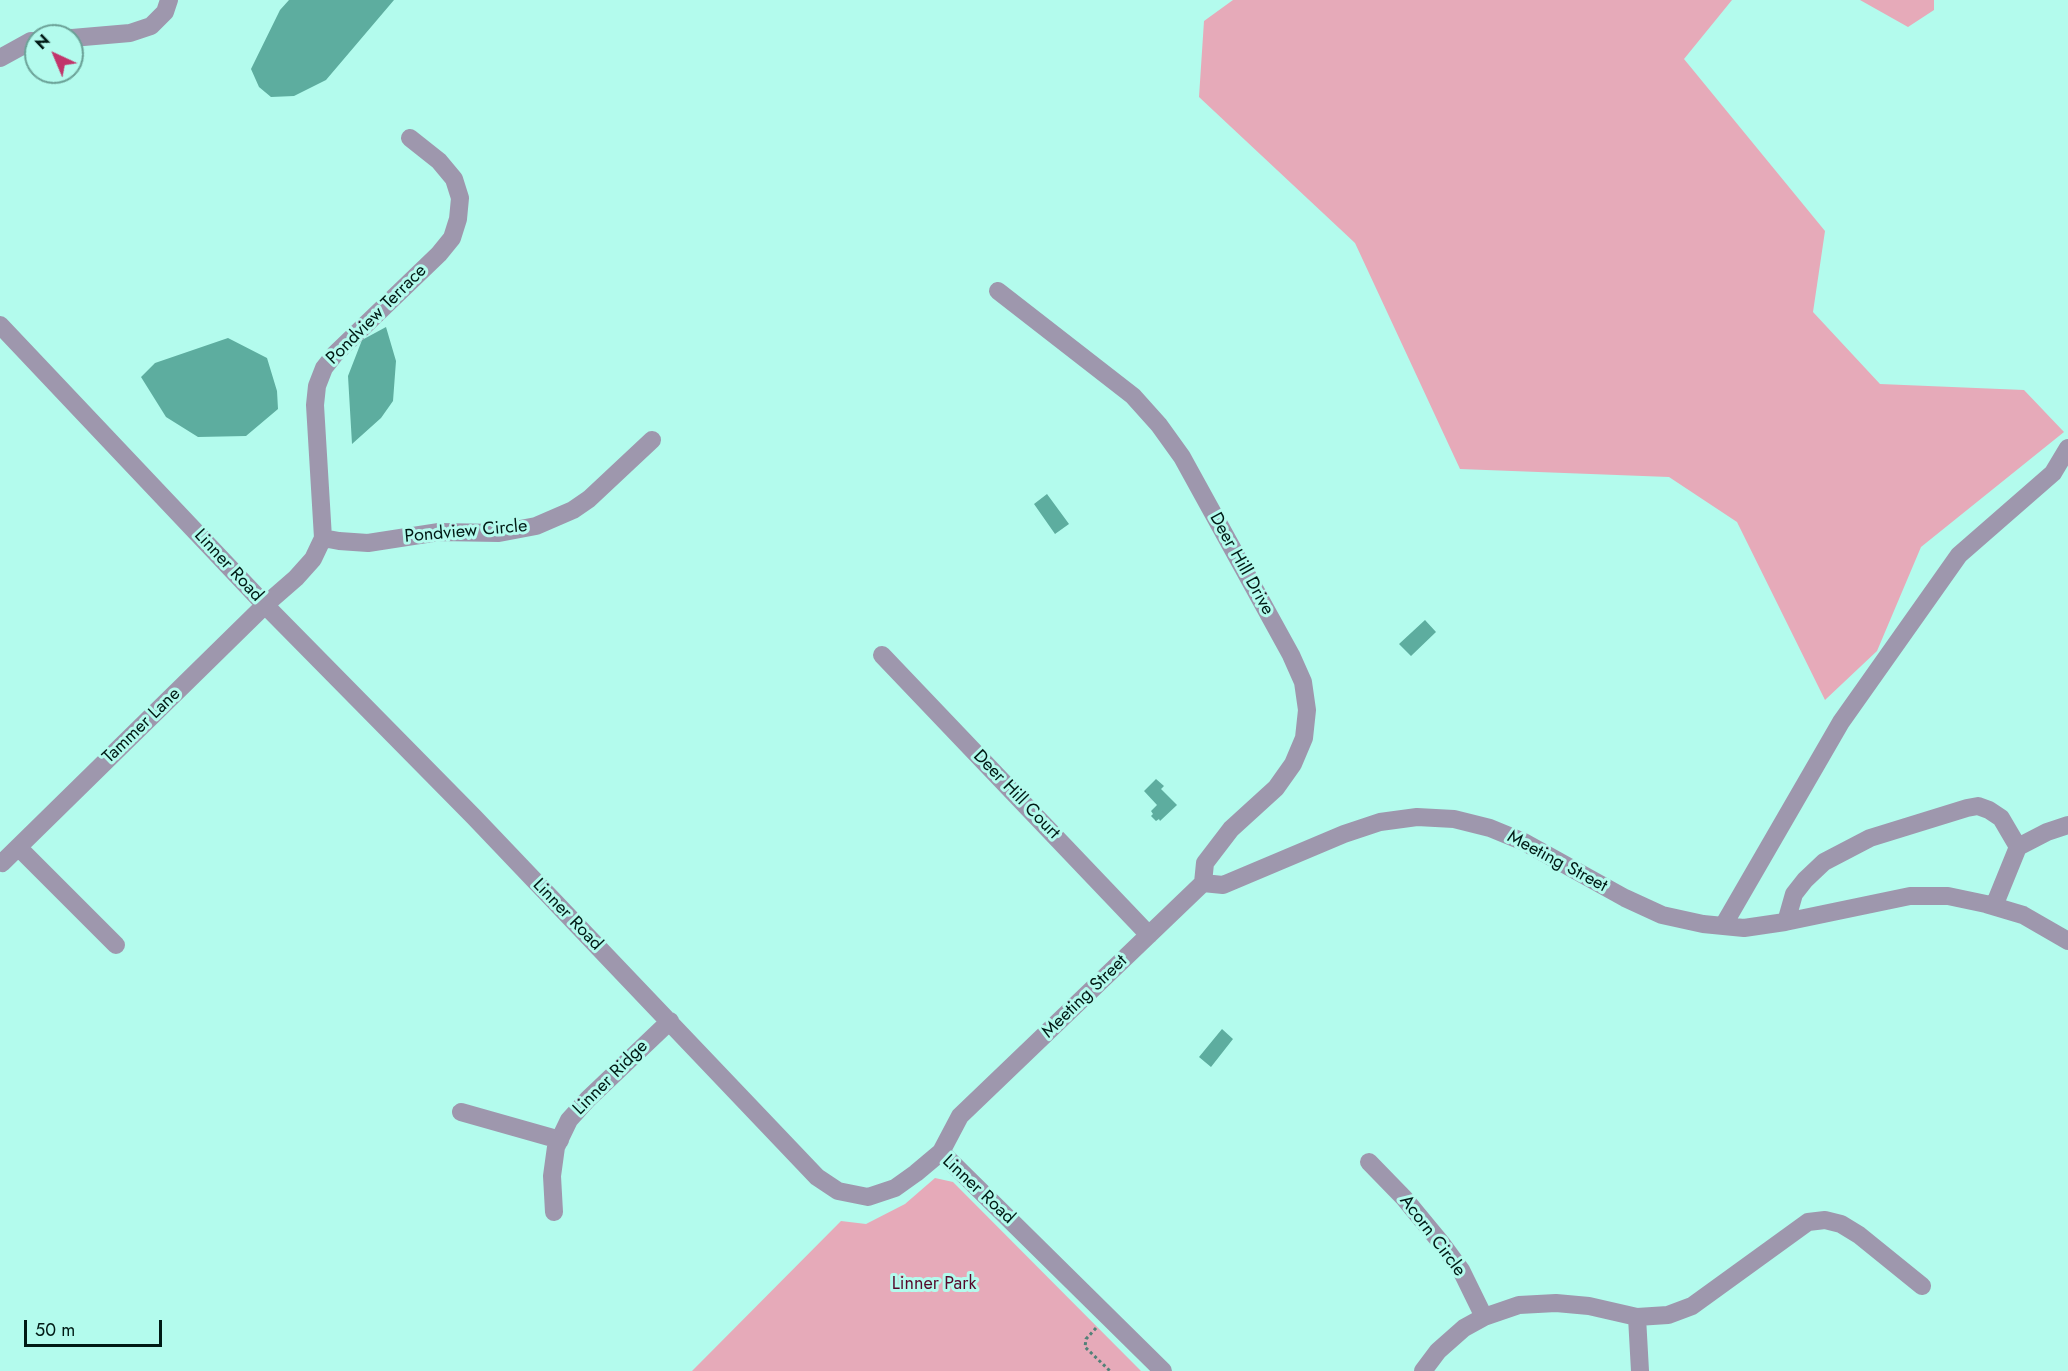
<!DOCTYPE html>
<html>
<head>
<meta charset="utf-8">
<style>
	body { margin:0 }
	#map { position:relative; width:2068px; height:1371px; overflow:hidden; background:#b3fbed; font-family:Jost,sans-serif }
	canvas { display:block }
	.north { position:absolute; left:24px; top:24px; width:60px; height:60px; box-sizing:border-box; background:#b3fbed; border:2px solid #6ba197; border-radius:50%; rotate:316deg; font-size:16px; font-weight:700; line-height:24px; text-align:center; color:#001a15 }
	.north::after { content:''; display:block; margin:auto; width:21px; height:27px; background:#c1356b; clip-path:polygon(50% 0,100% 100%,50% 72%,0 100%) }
	.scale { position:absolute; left:24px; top:1320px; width:138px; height:27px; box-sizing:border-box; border:3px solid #001a15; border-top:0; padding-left:8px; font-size:18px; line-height:21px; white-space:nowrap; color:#001a15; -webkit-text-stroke:4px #b3fbed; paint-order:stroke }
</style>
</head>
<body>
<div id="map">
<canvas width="2068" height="1371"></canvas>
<div class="north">N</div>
<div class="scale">50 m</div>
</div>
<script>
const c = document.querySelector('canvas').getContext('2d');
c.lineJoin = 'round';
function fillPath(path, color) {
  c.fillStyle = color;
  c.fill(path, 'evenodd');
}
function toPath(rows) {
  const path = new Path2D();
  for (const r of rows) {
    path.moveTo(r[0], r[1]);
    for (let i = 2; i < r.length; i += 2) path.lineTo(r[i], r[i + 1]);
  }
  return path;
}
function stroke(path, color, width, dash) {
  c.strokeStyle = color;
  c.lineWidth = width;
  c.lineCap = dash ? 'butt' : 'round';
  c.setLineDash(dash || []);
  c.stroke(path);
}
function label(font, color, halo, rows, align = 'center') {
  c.font = font + ' Jost,sans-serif';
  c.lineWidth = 6;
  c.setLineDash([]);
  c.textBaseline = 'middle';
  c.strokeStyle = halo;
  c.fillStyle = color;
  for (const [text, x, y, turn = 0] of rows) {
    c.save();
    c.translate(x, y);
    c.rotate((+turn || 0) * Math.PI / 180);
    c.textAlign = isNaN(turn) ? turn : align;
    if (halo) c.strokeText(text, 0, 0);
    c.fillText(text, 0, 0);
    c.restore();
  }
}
const green = toPath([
	[1233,0,1732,0,1684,59,1825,231,1813,312,1880,384,2024,390,2064,432,1921,547,1877,651,1825,700,1737,522,1669,477,1460,469,1355,243,1199,97,1204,21],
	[1860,0,1934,0,1934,10,1908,27],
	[935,1178,953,1182,1141,1371,692,1371,841,1221,866,1224,905,1204]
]);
const water = toPath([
	[289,0,394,0,326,80,294,96,271,97,259,87,251,69,280,10],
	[386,327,396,361,393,401,381,418,352,444,348,376,362,340],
	[228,338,267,358,277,391,278,409,246,436,198,437,166,417,141,377,155,363],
	[1047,494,1069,524,1055,534,1034,504],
	[1425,620,1436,632,1411,656,1399,644],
	[1156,779,1164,786,1161,789,1177,805,1160,821,1159,819,1156,821,1151,816,1153,814,1151,811,1157,805,1144,791],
	[1222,1029,1233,1039,1211,1067,1199,1057]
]);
const path = toPath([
	[1096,1328,1086,1339,1085,1347,1110,1371]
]);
const minor = toPath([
	[72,38,130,33,151,26,165,12,169,0],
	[0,58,31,41,36,41],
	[998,291,1133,396,1159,425,1182,457,1291,655,1303,682,1307,710,1304,738,1293,764,1276,788,1231,829,1205,863,1203,883],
	[0,325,265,605,474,817,817,1177,838,1191,868,1197,895,1188,916,1173,941,1152,960,1116,1203,883,1223,885,1344,834,1380,822,1417,817,1454,819,1490,828,1524,842,1625,898,1662,915,1703,924,1744,928,1785,922,1910,896,1948,896,1986,904,2023,915,2068,941],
	[323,538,339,541,368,543,439,532,499,533,536,526,573,510,589,499,652,440],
	[882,655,1149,935],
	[18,847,116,945],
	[0,862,2,863,265,605,296,578,313,559,323,538,315,405,317,386,324,368,335,354,439,254,452,238,458,219,460,198,454,179,439,161,410,138],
	[1994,906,2018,847,2047,832,2068,825],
	[1786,922,1794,894,1805,880,1824,862,1870,838,1967,808,1978,806,1989,810,2001,818,2018,847],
	[1723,926,1841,722,1959,555,2053,473,2068,448],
	[461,1112,560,1140],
	[941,1152,1163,1371],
	[1369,1162,1404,1198,1442,1244,1461,1270,1484,1317],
	[554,1212,552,1176,556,1147,569,1120,588,1099,670,1021],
	[1637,1317,1640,1371],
	[1423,1371,1438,1351,1464,1328,1484,1317,1519,1305,1556,1303,1589,1306,1637,1317,1668,1315,1692,1306,1808,1222,1825,1220,1841,1224,1859,1235,1922,1286]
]);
const streetNames = [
	["Pondview Terrace",377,315,-45],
	["Pondview Circle",466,532,-5],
	["Deer Hill Drive",1241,564,61],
	["Linner Road",228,566,47],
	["Tammer Lane",142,726,-44],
	["Deer Hill Court",1016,795,46],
	["Meeting Street",1557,862,28],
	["Linner Road",567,915,46],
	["Meeting Street",1085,997,-44],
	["Linner Ridge",611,1078,-45],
	["Linner Road",978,1190,43],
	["Acorn Circle",1432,1236,53]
];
const parkNames = [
	["Linner Park",934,1285]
];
fillPath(green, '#e6aab9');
fillPath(water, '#5dad9f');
stroke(path, '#528178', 3, [3, 3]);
stroke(minor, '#9e97ad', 18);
label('18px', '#001a15', '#b3fbed', streetNames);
label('18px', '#57092b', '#b3fbed', parkNames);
</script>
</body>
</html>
